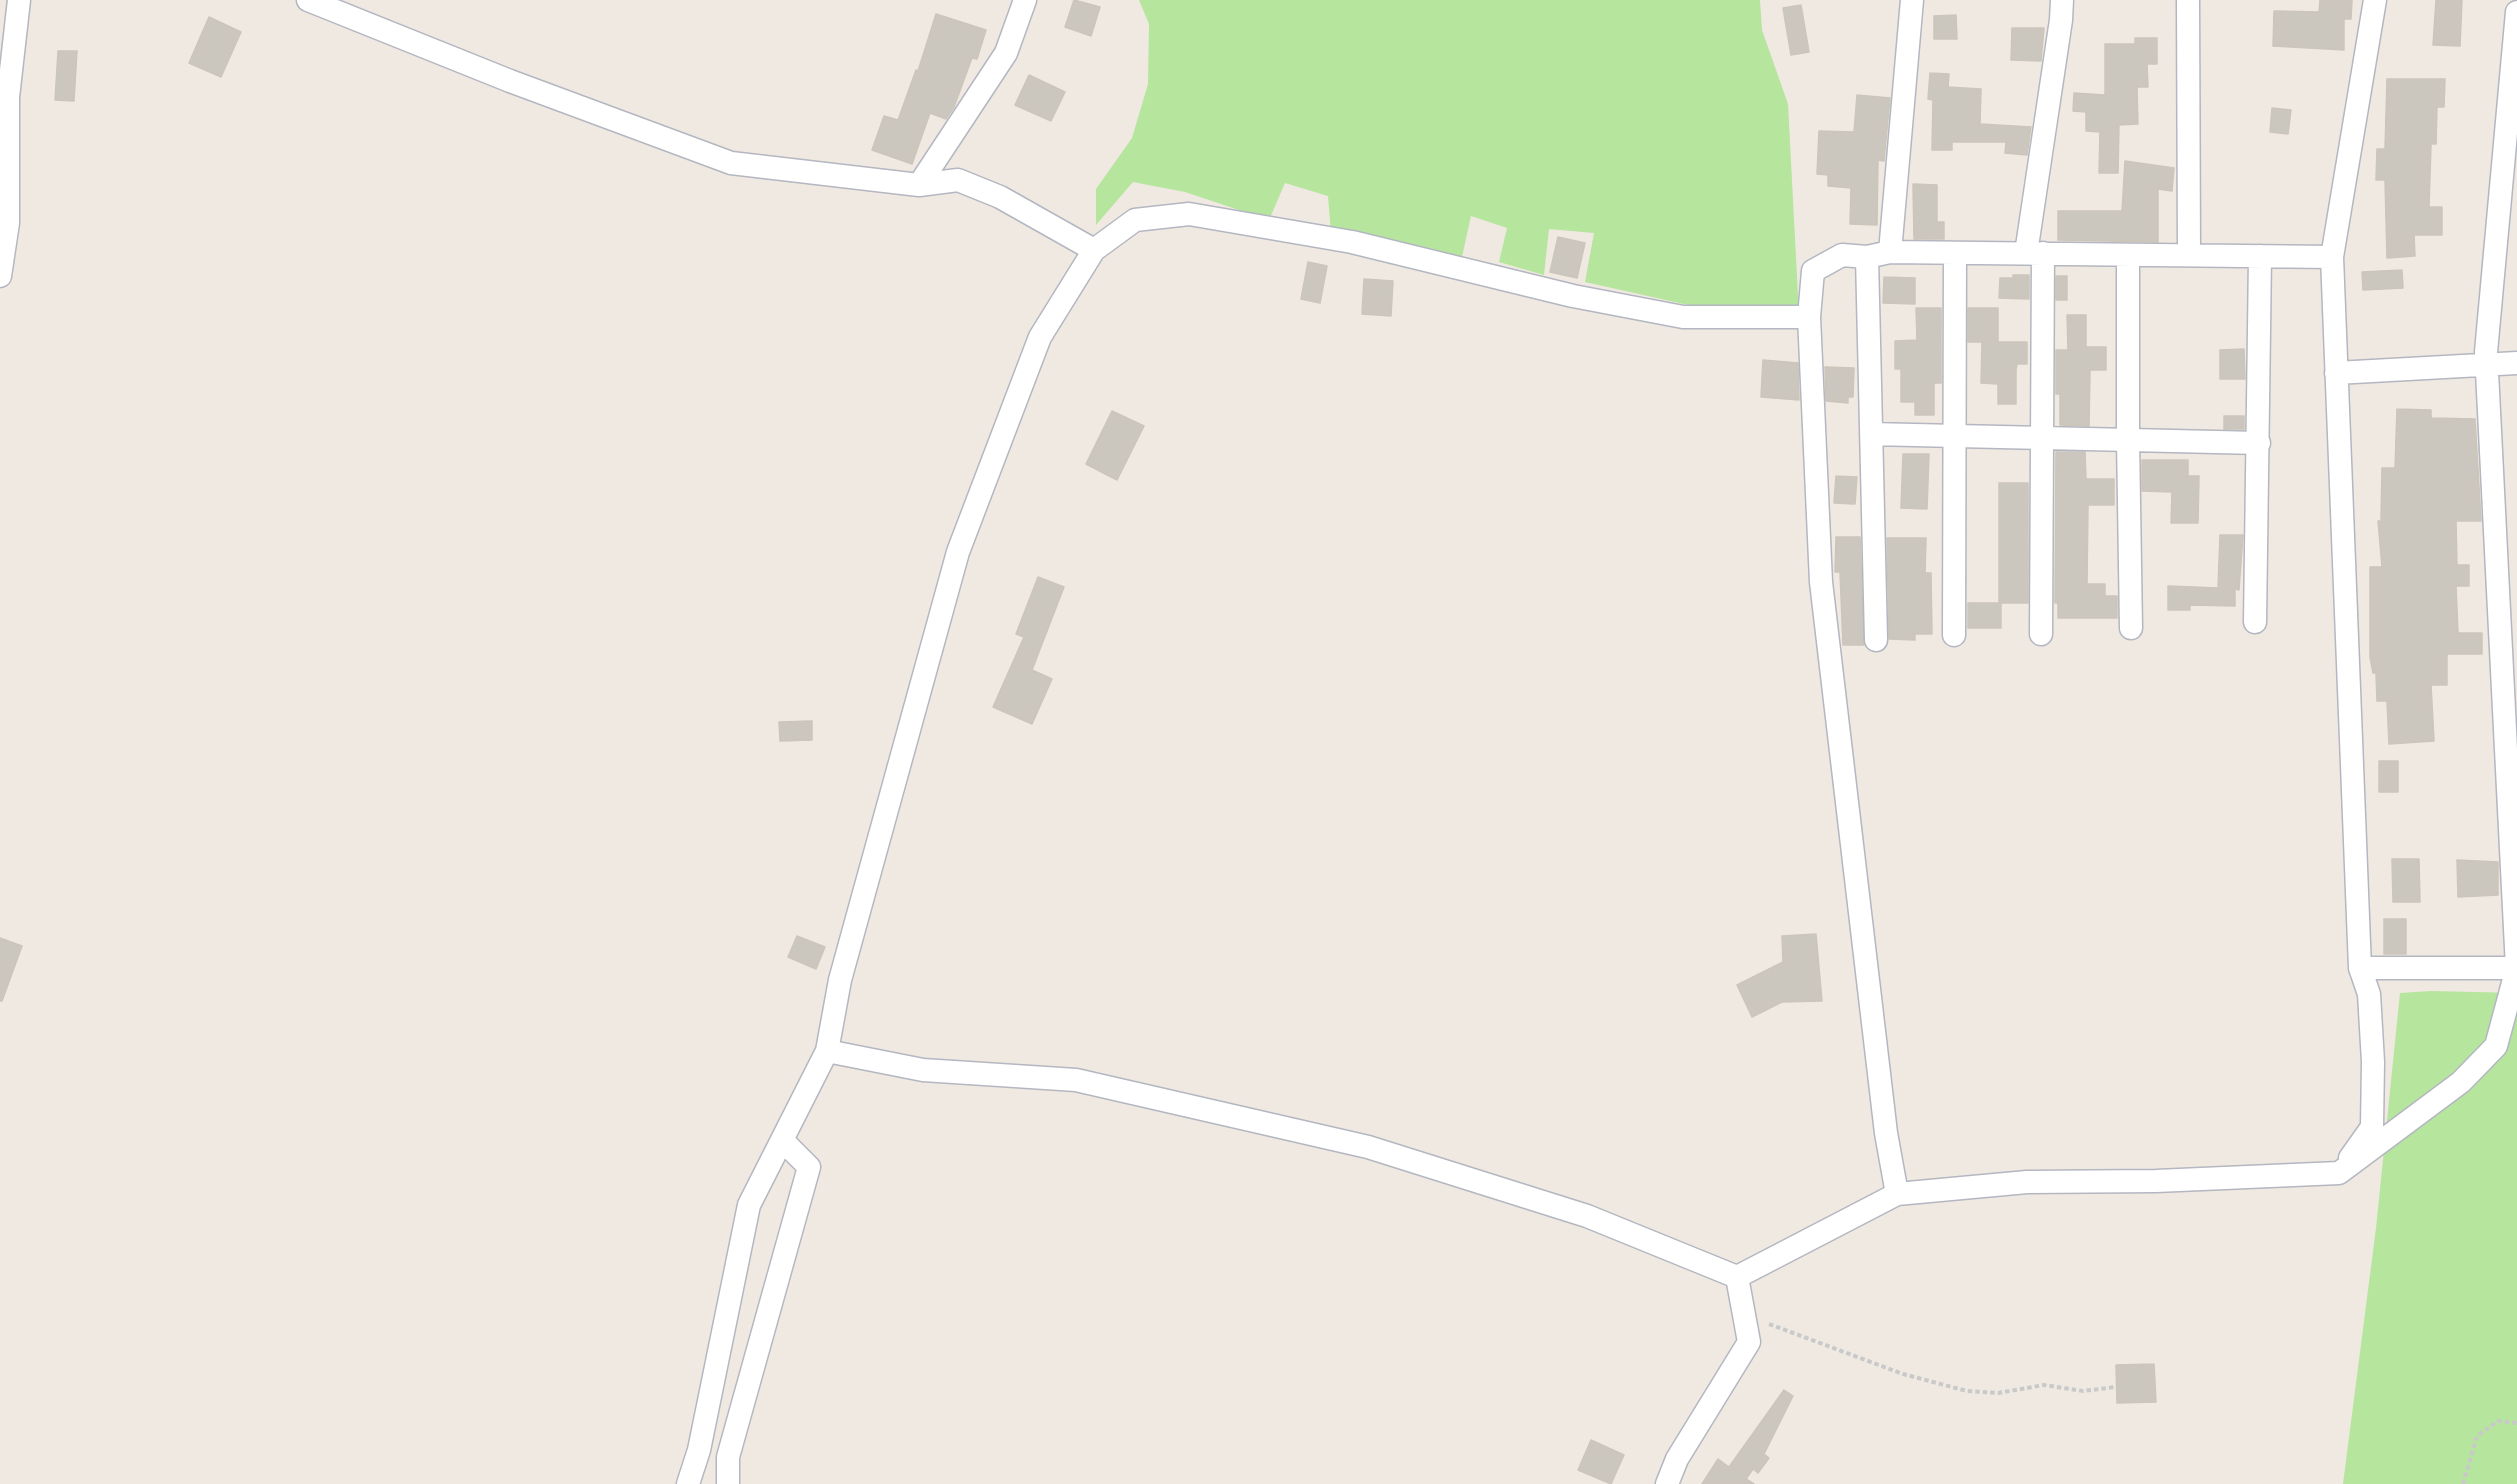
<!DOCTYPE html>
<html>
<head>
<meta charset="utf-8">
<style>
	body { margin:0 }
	canvas { display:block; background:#efe9e1 }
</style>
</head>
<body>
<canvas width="2517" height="1484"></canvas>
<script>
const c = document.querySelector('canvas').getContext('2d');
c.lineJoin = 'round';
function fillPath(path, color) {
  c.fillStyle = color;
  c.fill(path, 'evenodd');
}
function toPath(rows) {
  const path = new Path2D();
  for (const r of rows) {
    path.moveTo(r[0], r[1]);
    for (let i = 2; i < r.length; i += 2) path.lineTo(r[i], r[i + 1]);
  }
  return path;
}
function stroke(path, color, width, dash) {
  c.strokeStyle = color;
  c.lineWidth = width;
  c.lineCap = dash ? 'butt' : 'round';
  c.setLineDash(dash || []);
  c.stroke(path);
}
const green = toPath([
	[1139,0,1760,0,1762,30,1788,104,1799,315,1724,313,1585,282,1594,233,1549,229,1544,275,1499,262,1507,228,1471,216,1462,257,1331,233,1328,196,1285,183,1269,220,1185,192,1133,182,1096,225,1096,189,1132,138,1148,84,1149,24],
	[2431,991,2517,993,2517,1484,2343,1484,2376,1228,2400,993]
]);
const building = toPath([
	[1074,0,1100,7,1091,36,1065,27,1074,0],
	[2320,0,2352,0,2351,19,2344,19,2344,50,2273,46,2274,11,2319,12,2320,0],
	[2436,0,2462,0,2460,46,2433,45,2436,0],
	[1801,5,1809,52,1791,55,1783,8,1801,5],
	[936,14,986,30,977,59,972,58,954,107,946,119,930,113,912,164,872,150,884,116,898,120,916,70,918,71,936,14],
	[1956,15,1957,39,1934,39,1934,16,1956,15],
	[209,17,241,32,221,77,189,63,209,17],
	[2012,28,2044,28,2041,61,2011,60,2012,28],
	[2135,38,2157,38,2157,64,2147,64,2148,87,2137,87,2138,124,2119,125,2118,173,2099,173,2100,132,2086,131,2086,112,2073,111,2074,93,2105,95,2105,44,2135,44,2135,38],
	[58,51,77,51,74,101,55,100,58,51],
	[1930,73,1949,74,1948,87,1981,89,1980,124,2031,127,2027,155,2005,153,2006,142,1952,142,1952,150,1932,150,1933,100,1928,99,1930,73],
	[1029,75,1065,92,1051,121,1015,105,1029,75],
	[2387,79,2445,79,2444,107,2437,107,2436,144,2431,144,2429,207,2442,207,2442,235,2414,235,2415,256,2387,258,2385,180,2376,180,2377,149,2385,149,2387,79],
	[1857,95,1890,98,1884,161,1878,160,1877,225,1850,224,1851,188,1828,186,1828,175,1817,174,1819,131,1854,132,1857,95],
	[2272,108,2291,110,2288,134,2270,132,2272,108],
	[2125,161,2174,168,2172,191,2158,189,2158,242,2058,240,2058,211,2122,211,2125,161],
	[1913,184,1937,185,1937,222,1944,222,1944,239,1914,239,1913,184],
	[1558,237,1585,243,1577,278,1550,272,1558,237],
	[1308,262,1327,266,1320,303,1301,299,1308,262],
	[2402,270,2403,288,2363,290,2362,272,2402,270],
	[2013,275,2029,275,2029,299,1999,298,2000,278,2013,278,2013,275],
	[2056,276,2067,276,2067,300,2056,300,2056,276],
	[1884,277,1915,278,1915,304,1883,303,1884,277],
	[1364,279,1393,281,1391,316,1362,314,1364,279],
	[1916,308,1941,308,1941,383,1934,383,1934,415,1915,415,1915,402,1901,402,1901,369,1895,369,1895,341,1917,340,1916,308],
	[1968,308,1998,308,1998,342,2027,342,2027,364,2017,364,2016,370,2016,404,1998,404,1998,384,1981,383,1982,342,1968,342,1968,308],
	[2067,315,2086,315,2086,347,2106,347,2106,370,2090,370,2089,426,2060,425,2060,394,2056,394,2056,350,2068,350,2067,315],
	[2244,349,2245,379,2220,379,2220,350,2244,349],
	[1763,360,1798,363,1799,400,1761,397,1763,360],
	[1825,367,1854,368,1853,397,1848,397,1848,403,1826,401,1825,367],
	[2397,409,2431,410,2431,418,2475,419,2481,521,2456,521,2457,565,2469,565,2469,586,2456,586,2458,633,2482,633,2482,654,2447,654,2447,685,2431,685,2434,741,2389,744,2387,701,2377,701,2376,673,2373,673,2370,657,2370,567,2382,567,2378,521,2381,521,2382,468,2395,468,2397,409],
	[1112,411,1144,426,1117,480,1086,464,1112,411],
	[2224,416,2244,416,2244,429,2224,429,2224,416],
	[2056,452,2085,452,2086,479,2114,479,2114,505,2088,505,2087,584,2105,584,2105,596,2117,596,2117,618,2058,618,2058,603,2055,603,2056,452],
	[1903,454,1929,454,1927,509,1901,508,1903,454],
	[2142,460,2188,460,2188,476,2199,476,2198,523,2171,523,2172,492,2142,491,2142,460],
	[1836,476,1857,477,1855,504,1834,503,1836,476],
	[1999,483,2028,483,2028,603,1999,603,1999,483],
	[2220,535,2243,535,2239,590,2235,589,2235,606,2190,605,2190,610,2168,610,2168,586,2218,588,2220,535],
	[1836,537,1860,537,1864,645,1843,645,1840,572,1835,572,1836,537],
	[1887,538,1926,538,1925,573,1931,573,1932,634,1915,634,1915,640,1889,639,1887,538],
	[1038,577,1064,587,1032,670,1052,679,1032,724,993,707,1024,637,1016,634,1038,577],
	[1968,603,2001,603,2001,628,1968,628,1968,603],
	[812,721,812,740,780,741,779,722,812,721],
	[2379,761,2398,761,2398,792,2379,792,2379,761],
	[2392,859,2419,859,2420,902,2393,902,2392,859],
	[2457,860,2498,862,2498,895,2458,897,2457,860],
	[2384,919,2406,919,2406,954,2384,954,2384,919],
	[1816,934,1822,1001,1782,1002,1752,1017,1737,985,1783,962,1782,936,1816,934],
	[797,936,825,947,816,969,788,957,797,936],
	[0,938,22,946,2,1001,0,1001,0,938],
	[2154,1364,2156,1402,2117,1403,2116,1365,2154,1364],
	[1784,1390,1793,1396,1764,1454,1769,1458,1758,1473,1753,1469,1746,1479,1754,1484,1702,1484,1718,1459,1729,1467,1784,1390],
	[1591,1440,1624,1455,1611,1484,1578,1470,1591,1440]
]);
const path = toPath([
	[1769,1324,1903,1374,1967,1391,1998,1393,2044,1385,2083,1391,2116,1387],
	[2463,1484,2477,1436,2498,1421,2517,1423]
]);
const minor = toPath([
	[308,0,510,81,731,163,919,185,958,180,1000,197,1094,250,1040,337,958,552,840,980,827,1051,923,1070,1076,1080,1368,1147,1587,1216,1737,1277,1897,1194,2027,1182,2156,1181,2339,1173,2461,1082,2496,1046,2517,968,2486,352,2517,12],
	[2188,0,2189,255],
	[919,185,1006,53,1025,0],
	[1094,250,1135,220,1189,214,1352,242,1573,296,1683,317,1809,317],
	[1890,252,1912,0],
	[2026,253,2061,20,2062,0],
	[2128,255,2128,440,2131,628],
	[1867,257,1876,640],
	[0,276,8,223,8,97,19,0],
	[2336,373,2517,363],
	[1871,434,2259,443],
	[2255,622,2260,256],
	[2041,634,2043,253],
	[1954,635,1955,253],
	[2360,968,2517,968],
	[2350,1158,2372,1127,2373,1062,2369,994,2360,968,2332,257,2375,0],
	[1897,1194,1886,1133,1821,582,1809,317,1813,271,1842,255,1867,257,1890,252,2332,257],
	[688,1484,699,1450,749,1205,827,1051],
	[728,1484,728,1457,809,1167,782,1140],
	[1667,1484,1677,1459,1749,1342,1737,1277]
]);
fillPath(green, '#b6e59e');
fillPath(building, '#cbc7bf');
stroke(building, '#cbc5ba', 1.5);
stroke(minor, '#b4b7c1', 25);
stroke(path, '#c9c9c9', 4, [4.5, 3]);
stroke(minor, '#fff', 22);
</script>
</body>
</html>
